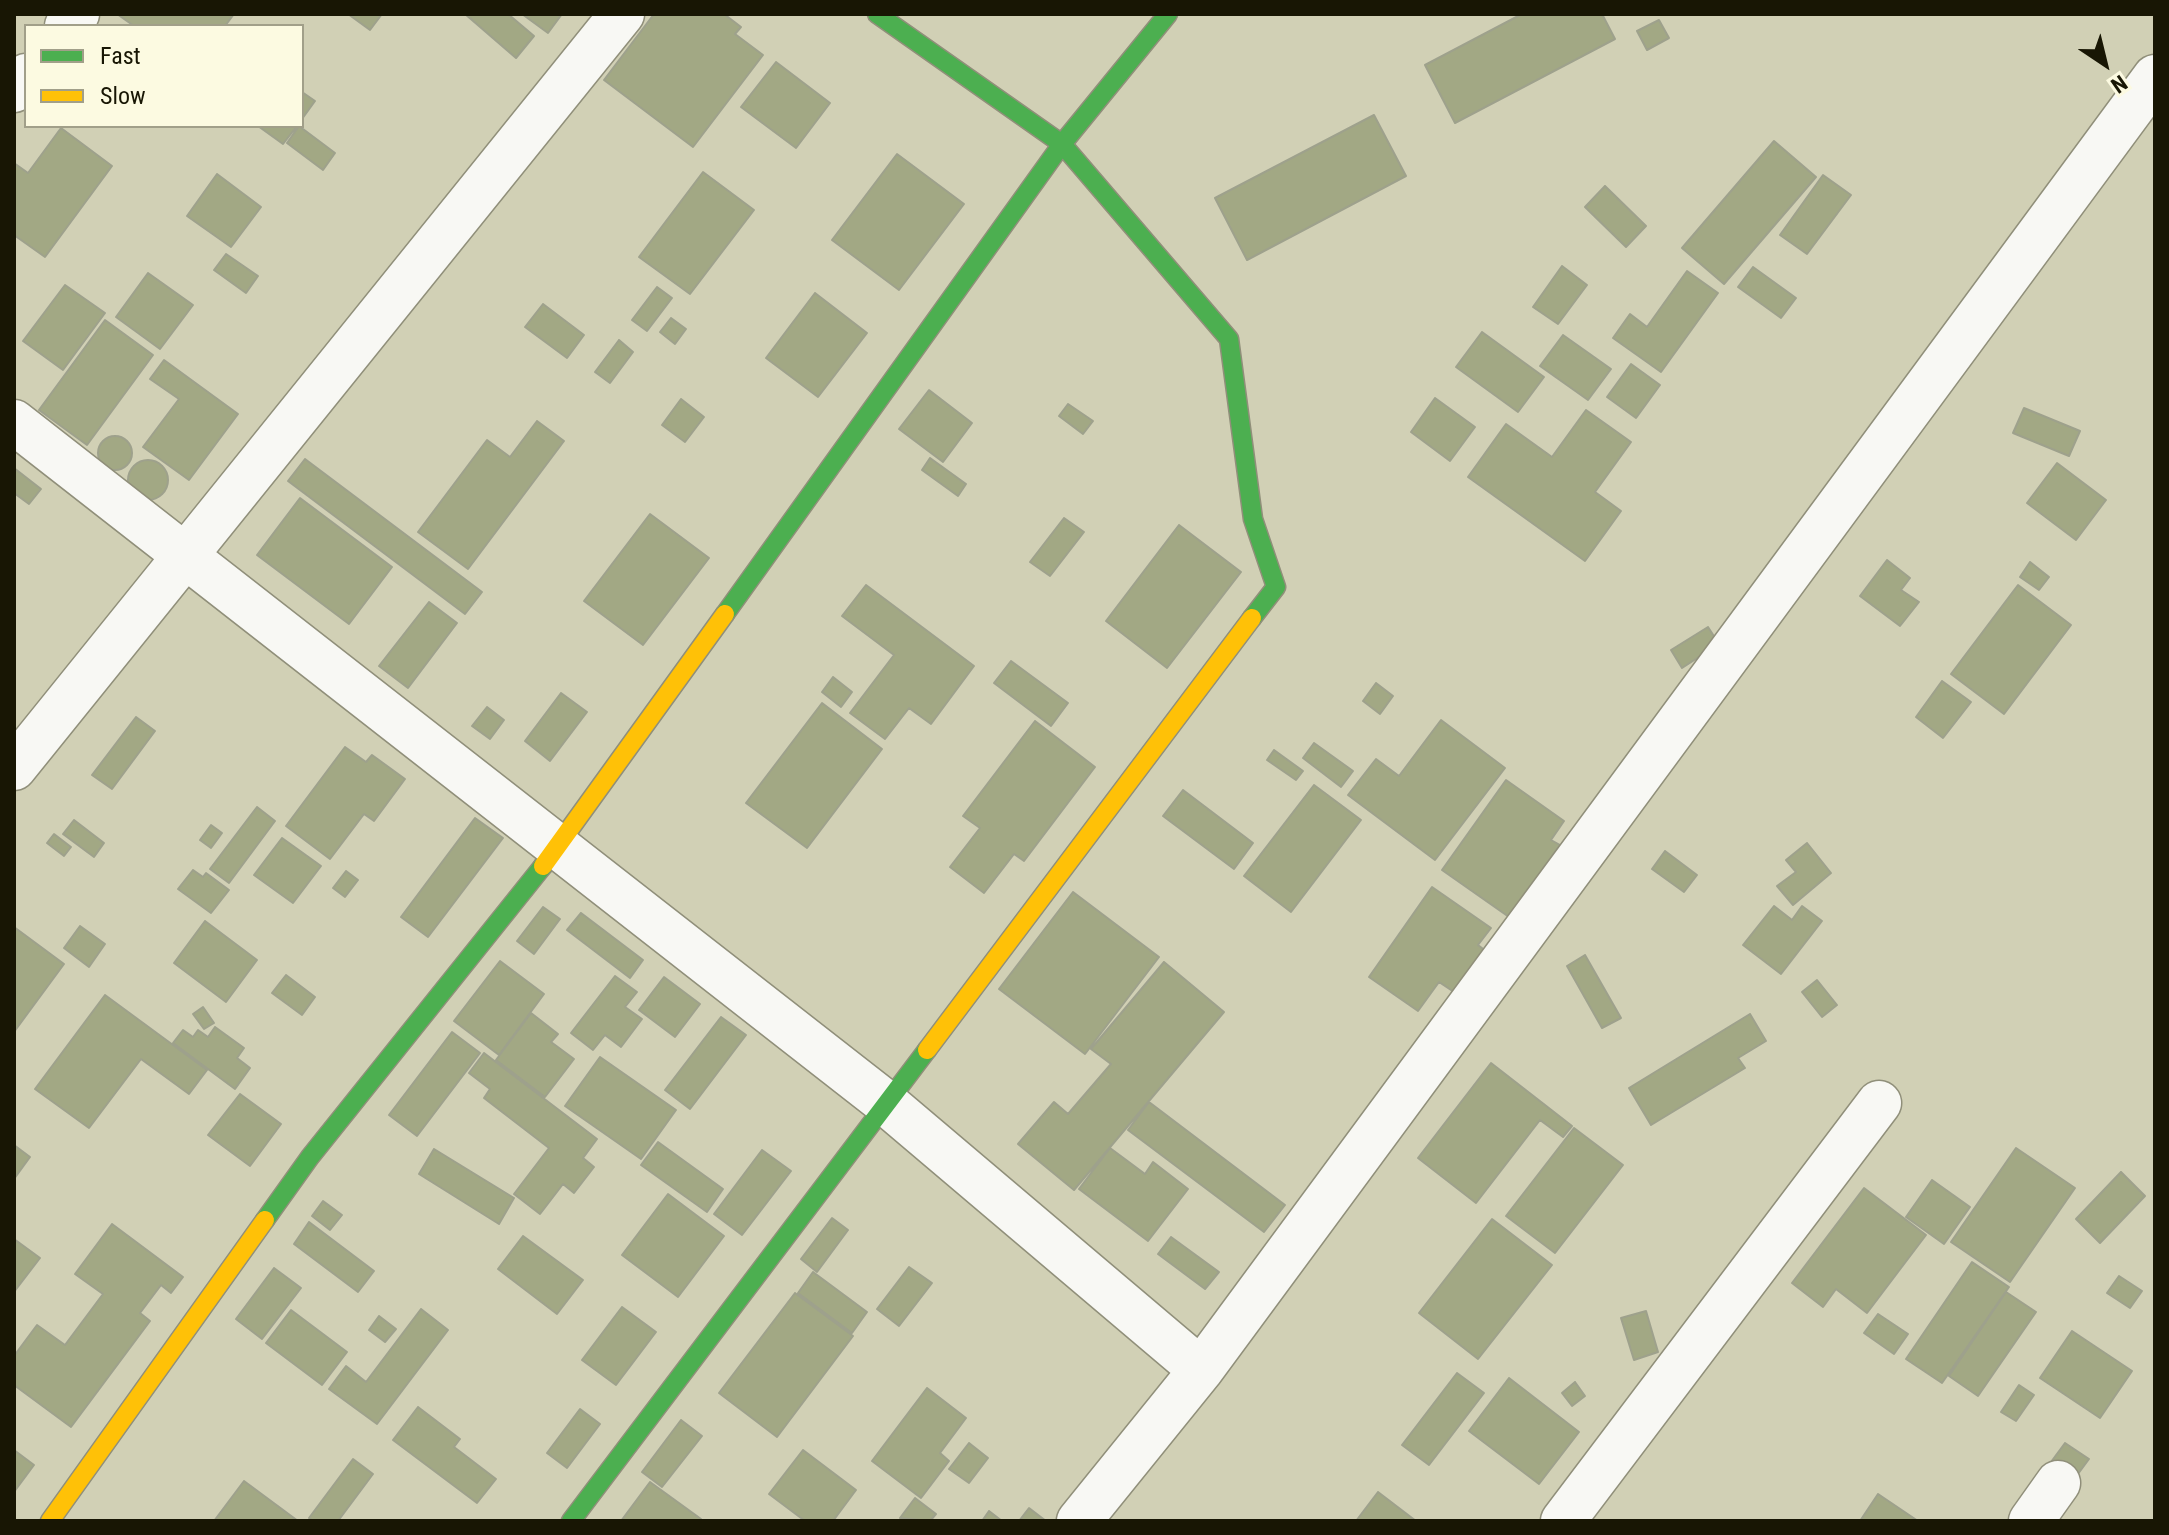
<!DOCTYPE html>
<html>
<head>
<meta charset="utf-8">
<style>
	body { margin:0 }
	#map { position:relative; width:2169px; height:1535px; overflow:hidden; background:#d1d0b5; font-family:"Roboto Condensed",sans-serif }
	canvas { display:block }
	.frame { position:absolute; inset:0; border:16px solid #181604; pointer-events:none }
	.legend { position:absolute; left:24px; top:24px; width:280px; height:104px; box-sizing:border-box; background:#fcfae1; border:2px solid #a19f89; margin:0; padding:10px 14px; list-style:none; font-size:24px; color:#181604 }
	.legend li { display:flex; align-items:center; gap:16px; height:40px }
	.legend b { width:40px; border:2px solid #a19f89 }
	.north { position:absolute; left:2065px; top:24px; width:80px; height:80px; -webkit-text-stroke:6px #fcfae1; paint-order:stroke; rotate:145deg; font-size:22px; font-weight:700; line-height:32px; text-align:center; color:#181604 }
	.north::after { content:''; display:block; margin:auto; width:28px; height:36px; background:#181604; clip-path:polygon(50% 0,100% 100%,50% 72%,0 100%) }
</style>
</head>
<body>
<div id="map">
<canvas width="2169" height="1535"></canvas>
<div class="frame"></div>
<ul class="legend">
<li><b style="height:10px;background:#4caf50"></b>Fast</li>
<li><b style="height:10px;background:#ffc107"></b>Slow</li>
</ul>
<div class="north">N</div>
</div>
<script>
const c = document.querySelector('canvas').getContext('2d');
c.lineJoin = 'round';
function fillPath(path, color) {
  c.fillStyle = color;
  c.fill(path, 'evenodd');
}
function toPath(rows) {
  const path = new Path2D();
  for (const r of rows) {
    if (r.length === 3) {
      path.moveTo(r[0] + r[2], r[1]);
      path.arc(r[0], r[1], r[2], 0, 2 * Math.PI);
      continue;
    }
    path.moveTo(r[0], r[1]);
    for (let i = 2; i < r.length; i += 2) path.lineTo(r[i], r[i + 1]);
  }
  return path;
}
function stroke(path, color, width, dash) {
  c.strokeStyle = color;
  c.lineWidth = width;
  c.lineCap = dash ? 'butt' : 'round';
  c.setLineDash(dash || []);
  c.stroke(path);
}
const building = toPath([
	[117,14,234,14,225,26,134,26,117,14],
	[348,14,382,14,370,30,348,14],
	[465,14,508,14,534,36,516,58,465,14],
	[522,14,562,14,548,33,522,14],
	[654,14,724,14,741,27,735,34,763,55,693,147,604,80,654,14],
	[1522,14,1602,14,1615,39,1455,123,1425,65,1522,14],
	[1659,20,1669,38,1647,50,1637,31,1659,20],
	[776,62,830,103,796,148,741,107,776,62],
	[302,92,315,101,302,119,302,92],
	[1374,115,1406,176,1247,260,1215,198,1374,115],
	[258,126,297,126,283,144,258,126],
	[299,126,335,153,323,170,287,143,299,126],
	[61,128,112,166,45,257,14,235,14,163,28,173,61,128],
	[1774,141,1816,177,1724,284,1682,248,1774,141],
	[897,154,964,204,899,290,832,240,897,154],
	[703,172,754,210,690,294,639,257,703,172],
	[217,174,261,207,231,247,187,216,217,174],
	[1823,175,1851,195,1807,254,1780,235,1823,175],
	[1605,186,1646,226,1626,247,1585,207,1605,186],
	[226,254,258,276,246,293,214,270,226,254],
	[1562,266,1587,285,1558,324,1533,307,1562,266],
	[1753,267,1796,298,1781,318,1738,287,1753,267],
	[1687,271,1718,293,1661,372,1613,338,1630,314,1647,327,1687,271],
	[148,273,193,305,160,349,116,317,148,273],
	[65,285,105,313,63,370,23,341,65,285],
	[657,287,672,298,647,331,632,320,657,287],
	[815,293,867,333,818,397,766,358,815,293],
	[543,304,584,335,567,358,525,327,543,304],
	[671,318,686,329,675,344,660,332,671,318],
	[105,320,153,355,87,445,39,410,105,320],
	[1482,332,1544,377,1518,412,1456,367,1482,332],
	[1563,335,1611,369,1588,400,1540,366,1563,335],
	[619,340,633,352,610,383,595,372,619,340],
	[164,360,238,414,189,480,143,447,179,399,150,379,164,360],
	[1631,364,1660,385,1636,418,1607,397,1631,364],
	[929,390,972,423,943,462,899,429,929,390],
	[1435,398,1475,427,1450,461,1411,432,1435,398],
	[681,399,704,417,685,442,662,425,681,399],
	[1068,404,1093,421,1083,434,1059,416,1068,404],
	[2024,408,2080,431,2069,456,2013,433,2024,408],
	[1586,410,1631,442,1595,492,1621,511,1585,561,1468,477,1506,424,1552,457,1586,410],
	[537,421,564,441,468,569,418,532,487,440,510,457,537,421],
	[115,453,17],
	[930,458,966,484,958,496,922,470,930,458],
	[305,459,482,592,465,614,288,481,305,459],
	[148,480,20],
	[2057,463,2106,500,2076,540,2027,503,2057,463],
	[14,468,41,489,29,504,14,493,14,468],
	[300,498,392,567,349,624,257,555,300,498],
	[650,514,709,558,643,645,584,601,650,514],
	[1064,518,1084,532,1050,576,1030,562,1064,518],
	[1179,525,1241,572,1167,668,1106,621,1179,525],
	[1887,560,1910,578,1901,590,1919,602,1900,626,1860,596,1887,560],
	[2030,562,2049,577,2039,590,2020,577,2030,562],
	[866,585,974,666,931,724,909,708,885,739,850,713,894,655,842,616,866,585],
	[2018,585,2071,625,2004,714,1951,674,2018,585],
	[429,602,457,623,408,688,379,666,429,602],
	[1708,627,1719,644,1682,668,1671,650,1708,627],
	[1011,661,1068,703,1051,726,994,683,1011,661],
	[833,677,852,692,841,707,822,692,833,677],
	[1942,681,1971,702,1943,738,1916,717,1942,681],
	[1376,683,1393,696,1380,714,1363,701,1376,683],
	[561,693,587,712,550,761,525,741,561,693],
	[822,703,882,749,807,848,746,803,822,703],
	[487,707,504,720,490,739,472,726,487,707],
	[136,717,155,731,112,789,92,775,136,717],
	[1441,720,1505,768,1435,860,1348,795,1376,759,1399,776,1441,720],
	[1035,721,1095,767,1024,861,1014,854,984,893,950,867,980,828,963,816,1035,721],
	[1314,743,1353,771,1341,787,1303,758,1314,743],
	[345,747,366,762,372,755,405,779,374,821,364,814,330,859,286,826,345,747],
	[1274,750,1303,771,1296,780,1267,760,1274,750],
	[1506,780,1564,821,1551,840,1560,845,1509,917,1442,870,1506,780],
	[1314,785,1361,820,1291,912,1244,876,1314,785],
	[1183,790,1253,843,1234,869,1163,816,1183,790],
	[257,807,275,821,229,883,210,869,257,807],
	[475,818,503,838,428,937,401,917,475,818],
	[74,820,104,843,94,857,63,834,74,820],
	[211,825,222,833,211,848,200,840,211,825],
	[54,834,71,847,64,856,47,843,54,834],
	[282,838,321,866,293,903,254,875,282,838],
	[1807,843,1831,873,1793,905,1777,886,1796,872,1786,860,1807,843],
	[1665,851,1697,875,1684,892,1652,869,1665,851],
	[193,870,203,877,206,873,229,890,211,913,178,889,193,870],
	[346,871,358,880,345,897,333,888,346,871],
	[1432,887,1491,928,1478,945,1487,952,1457,994,1439,982,1418,1011,1369,977,1432,887],
	[1073,892,1159,957,1085,1054,999,989,1073,892],
	[1774,906,1792,920,1802,906,1822,921,1781,974,1743,945,1774,906],
	[543,907,560,919,534,954,517,941,543,907],
	[581,913,643,960,630,978,567,930,581,913],
	[205,921,257,960,226,1002,174,963,205,921],
	[80,926,105,944,89,967,64,948,80,926],
	[14,927,64,964,14,1032,14,927],
	[1585,955,1621,1018,1602,1028,1567,966,1585,955],
	[500,961,544,994,499,1055,454,1021,500,961],
	[1164,962,1224,1012,1074,1190,1018,1144,1054,1102,1068,1114,1111,1064,1091,1049,1164,962],
	[286,975,315,997,302,1015,272,993,286,975],
	[615,976,637,992,625,1007,642,1019,621,1047,605,1035,593,1050,571,1033,615,976],
	[664,977,700,1004,675,1037,639,1010,664,977],
	[1817,980,1837,1005,1822,1017,1802,992,1817,980],
	[105,995,207,1070,189,1094,141,1059,89,1128,35,1089,105,995],
	[203,1007,214,1023,204,1029,193,1014,203,1007],
	[531,1013,558,1034,551,1042,574,1059,545,1097,496,1060,531,1013],
	[1750,1014,1766,1041,1738,1058,1745,1068,1651,1125,1629,1088,1750,1014],
	[721,1017,746,1035,690,1109,665,1090,721,1017],
	[215,1027,244,1048,237,1058,250,1068,235,1089,173,1043,183,1030,193,1037,198,1030,208,1037,215,1027],
	[452,1032,480,1053,417,1136,389,1115,452,1032],
	[484,1053,597,1139,583,1158,594,1167,574,1193,563,1184,540,1214,514,1194,549,1148,484,1098,490,1089,469,1073,484,1053],
	[600,1057,676,1110,641,1159,565,1106,600,1057],
	[1491,1063,1572,1126,1563,1137,1540,1120,1476,1203,1418,1158,1491,1063],
	[240,1094,281,1124,250,1166,208,1135,240,1094],
	[1149,1102,1285,1205,1264,1232,1128,1130,1149,1102],
	[1574,1128,1623,1165,1555,1253,1506,1216,1574,1128],
	[658,1142,723,1189,707,1212,641,1165,658,1142],
	[14,1145,30,1157,14,1179,14,1145],
	[1110,1148,1145,1174,1153,1162,1188,1189,1148,1241,1079,1189,1110,1148],
	[2016,1148,2075,1188,2010,1282,1951,1242,2016,1148],
	[434,1149,514,1198,499,1224,419,1174,434,1149],
	[762,1150,791,1171,742,1235,714,1214,762,1150],
	[2121,1172,2145,1196,2100,1243,2076,1219,2121,1172],
	[1932,1180,1970,1207,1944,1244,1906,1217,1932,1180],
	[1864,1188,1926,1235,1867,1313,1836,1289,1823,1307,1792,1283,1864,1188],
	[668,1194,724,1236,678,1297,622,1255,668,1194],
	[323,1201,342,1215,330,1230,312,1216,323,1201],
	[832,1218,848,1230,817,1272,801,1259,832,1218],
	[1492,1219,1552,1265,1478,1359,1419,1313,1492,1219],
	[309,1222,374,1271,358,1292,294,1244,309,1222],
	[112,1224,183,1277,171,1293,161,1285,140,1313,150,1321,71,1427,14,1385,14,1356,37,1325,65,1345,103,1294,75,1274,112,1224],
	[523,1236,583,1280,557,1314,498,1269,523,1236],
	[1171,1237,1219,1272,1205,1289,1158,1254,1171,1237],
	[14,1239,40,1258,14,1292,14,1239],
	[1972,1262,2009,1287,1942,1383,1906,1359,1972,1262],
	[909,1267,932,1283,899,1326,877,1309,909,1267],
	[274,1268,301,1288,262,1339,236,1319,274,1268],
	[813,1272,867,1312,852,1333,798,1293,813,1272],
	[2119,1276,2142,1291,2130,1308,2107,1293,2119,1276],
	[2006,1292,2036,1312,1978,1396,1949,1376,2006,1292],
	[795,1293,853,1336,777,1437,719,1393,795,1293],
	[622,1307,656,1332,616,1385,582,1360,622,1307],
	[421,1309,448,1330,377,1424,329,1389,346,1366,366,1382,421,1309],
	[291,1310,347,1352,322,1385,266,1343,291,1310],
	[1646,1311,1658,1352,1634,1360,1621,1318,1646,1311],
	[1878,1314,1908,1334,1894,1354,1864,1333,1878,1314],
	[379,1316,396,1329,385,1342,369,1330,379,1316],
	[2072,1331,2132,1371,2100,1418,2040,1378,2072,1331],
	[1457,1373,1484,1393,1429,1465,1402,1445,1457,1373],
	[1509,1378,1579,1432,1539,1484,1469,1431,1509,1378],
	[1575,1382,1585,1396,1572,1406,1562,1393,1575,1382],
	[2019,1385,2034,1395,2016,1421,2001,1412,2019,1385],
	[927,1388,966,1418,940,1453,949,1461,921,1498,872,1461,927,1388],
	[418,1407,460,1439,454,1447,496,1479,477,1503,393,1440,418,1407],
	[580,1409,600,1424,567,1468,547,1453,580,1409],
	[681,1420,702,1436,662,1487,642,1472,681,1420],
	[969,1443,988,1458,969,1483,949,1469,969,1443],
	[2065,1443,2089,1459,2075,1478,2051,1462,2065,1443],
	[14,1450,34,1465,14,1492,14,1450],
	[803,1450,856,1490,833,1521,805,1521,769,1494,803,1450],
	[353,1459,373,1474,338,1521,313,1521,309,1518,353,1459],
	[244,1481,298,1521,214,1521,244,1481],
	[650,1482,701,1519,699,1521,621,1521,650,1482],
	[1378,1492,1416,1521,1356,1521,1378,1492],
	[1878,1494,1918,1521,1860,1521,1878,1494],
	[915,1498,936,1514,930,1521,900,1518,915,1498],
	[1029,1508,1046,1521,1019,1521,1029,1508],
	[989,1511,1002,1521,982,1521,989,1511]
]);
const street = toPath([
	[67,26,77,14],
	[14,90,26,76],
	[14,422,886,1103,1201,1370],
	[14,768,622,14],
	[1079,1521,1201,1370,2155,77],
	[1563,1521,1879,1103],
	[2031,1521,2058,1483]
]);
const fast = toPath([
	[877,14,1062,144,1229,339,1253,519,1276,587,1252,618],
	[725,614,1062,144,1168,14],
	[265,1220,310,1157,543,866],
	[571,1521,927,1050]
]);
const slow = toPath([
	[543,866,725,614],
	[927,1050,1252,618],
	[50,1521,265,1220]
]);
fillPath(building, '#a2a884');
stroke(building, '#9ea18c', 2);
stroke(street, '#908f7a', 47);
stroke(fast, '#908f7a', 21);
stroke(slow, '#908f7a', 21);
stroke(street, '#f8f8f4', 44);
stroke(fast, '#4caf50', 18);
stroke(slow, '#ffc107', 18);
</script>
</body>
</html>
